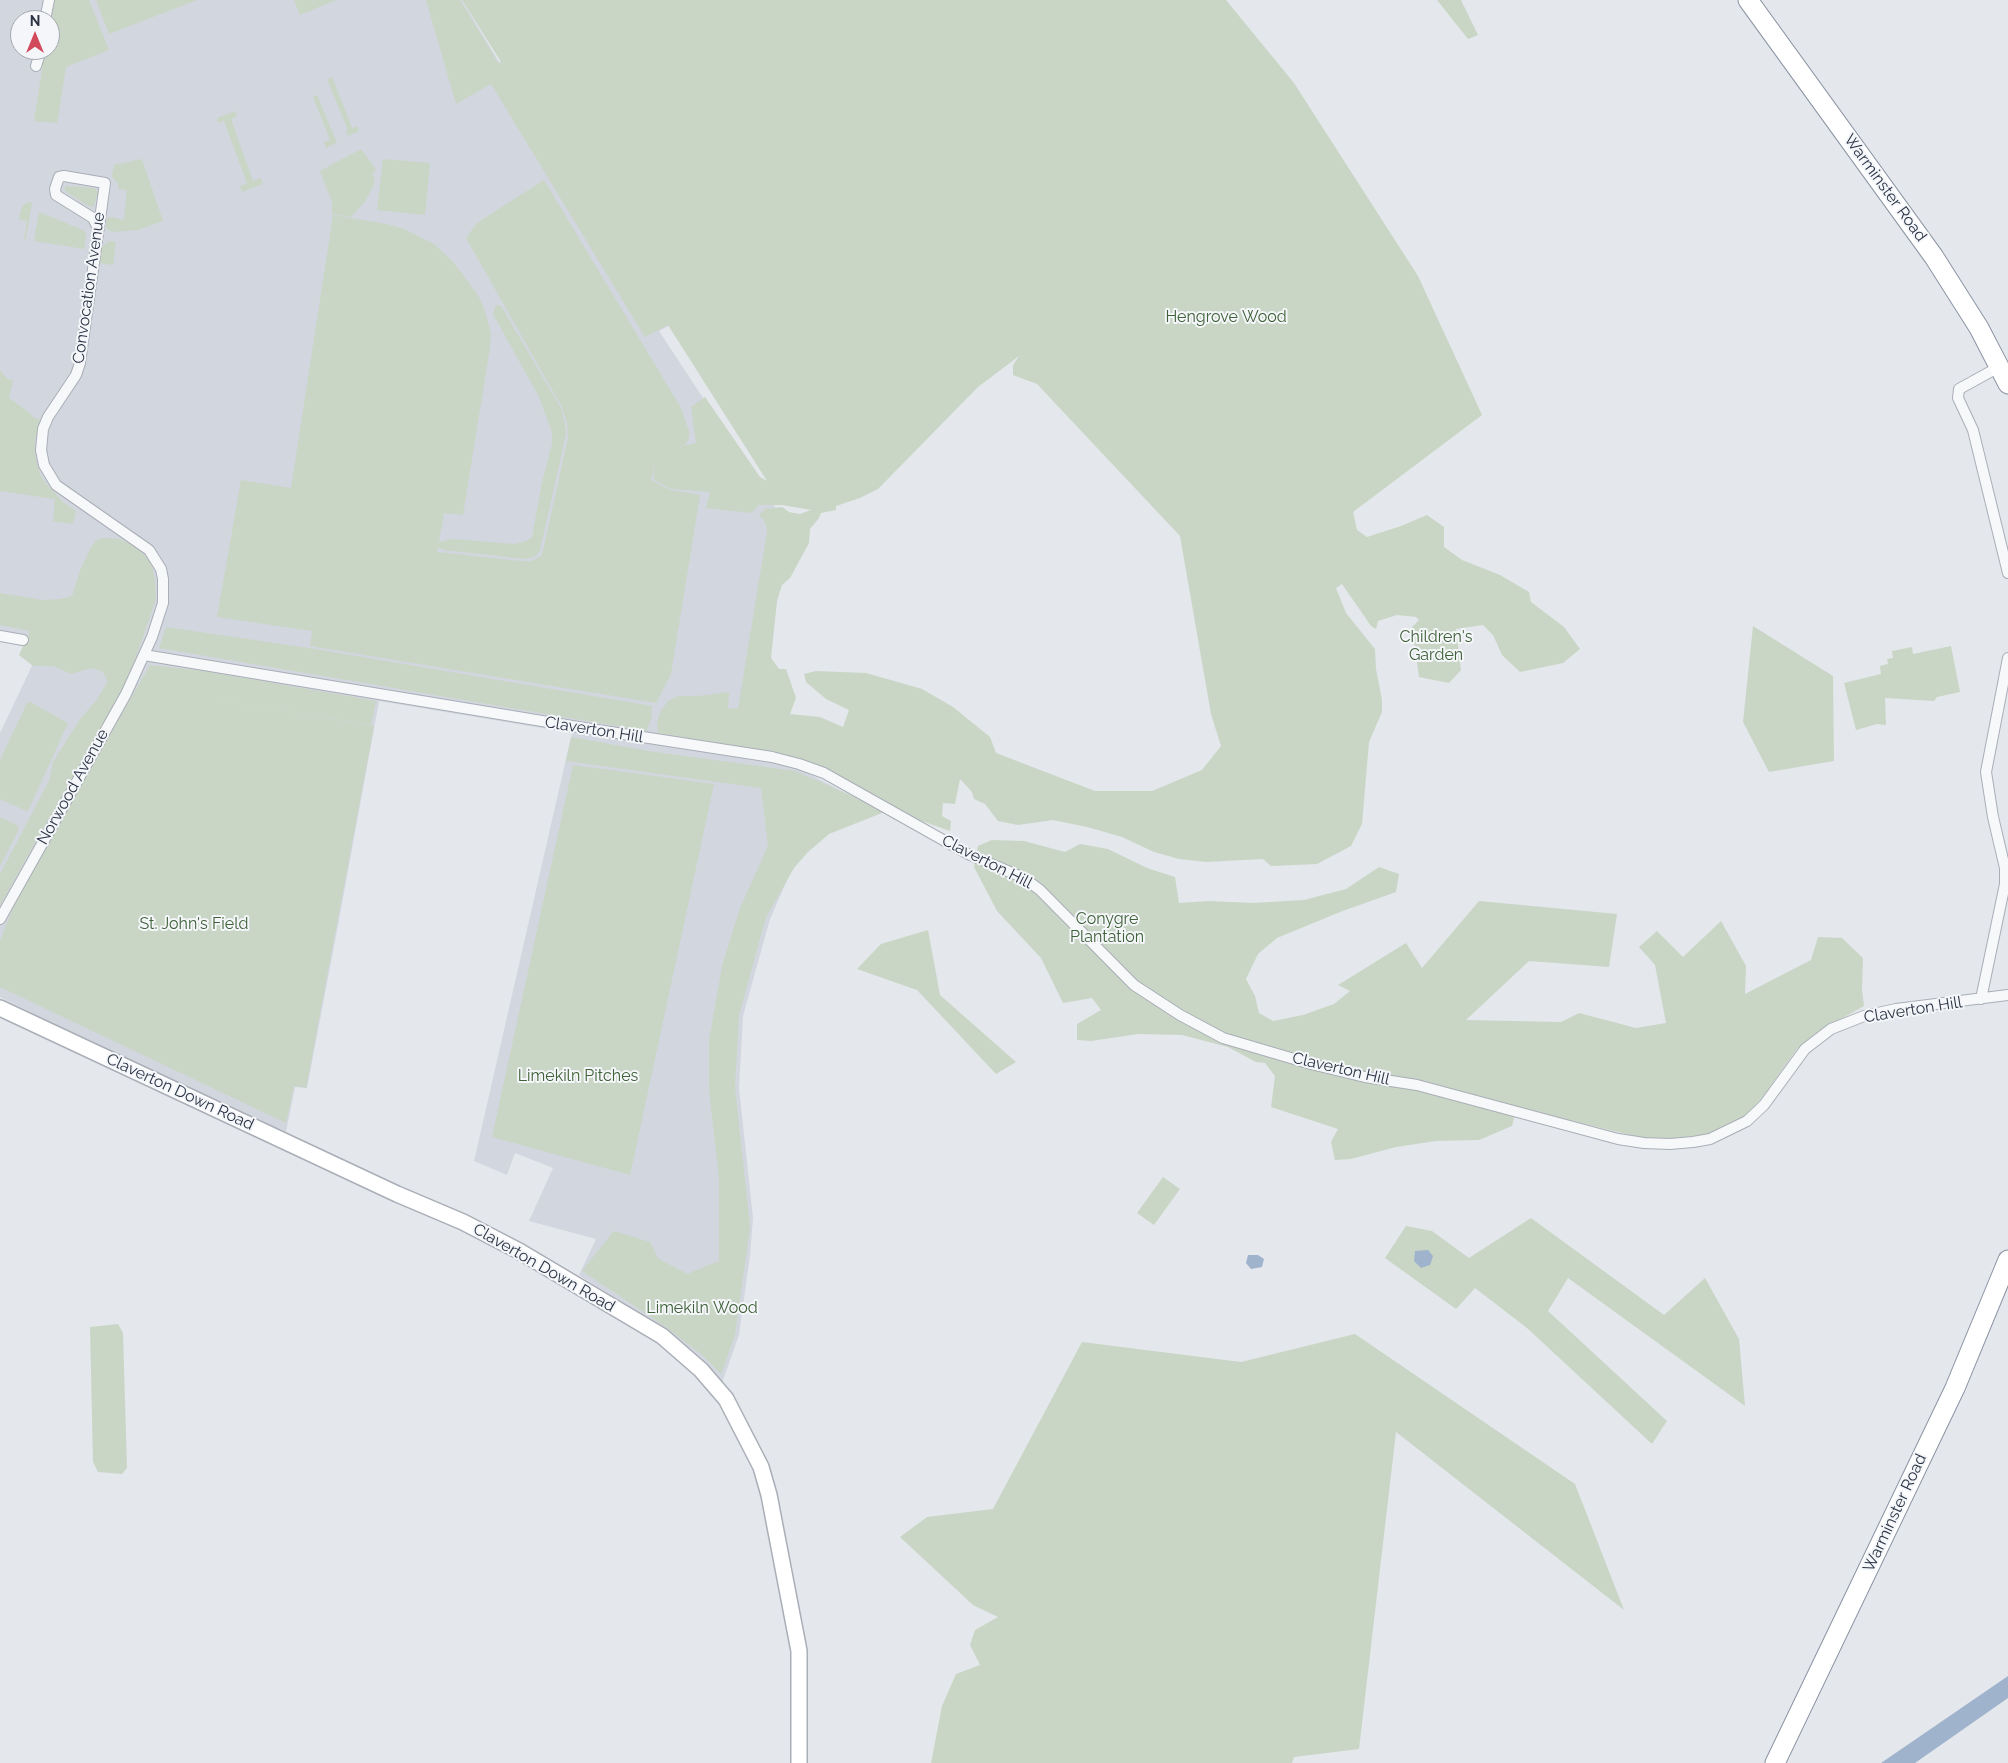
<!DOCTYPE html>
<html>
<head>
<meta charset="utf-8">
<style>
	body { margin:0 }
	#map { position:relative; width:2008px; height:1763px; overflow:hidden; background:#e4e7ec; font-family:Raleway,sans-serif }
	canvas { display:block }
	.north { position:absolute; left:10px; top:10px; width:50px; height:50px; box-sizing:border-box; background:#f4f6f9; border:1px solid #a4a8b1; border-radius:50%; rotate:0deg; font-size:14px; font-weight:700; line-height:20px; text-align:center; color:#2b3445 }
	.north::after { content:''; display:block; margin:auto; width:18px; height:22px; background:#d1495b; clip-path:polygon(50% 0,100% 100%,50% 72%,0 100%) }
</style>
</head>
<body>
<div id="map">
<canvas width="2008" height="1763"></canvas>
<div class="north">N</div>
</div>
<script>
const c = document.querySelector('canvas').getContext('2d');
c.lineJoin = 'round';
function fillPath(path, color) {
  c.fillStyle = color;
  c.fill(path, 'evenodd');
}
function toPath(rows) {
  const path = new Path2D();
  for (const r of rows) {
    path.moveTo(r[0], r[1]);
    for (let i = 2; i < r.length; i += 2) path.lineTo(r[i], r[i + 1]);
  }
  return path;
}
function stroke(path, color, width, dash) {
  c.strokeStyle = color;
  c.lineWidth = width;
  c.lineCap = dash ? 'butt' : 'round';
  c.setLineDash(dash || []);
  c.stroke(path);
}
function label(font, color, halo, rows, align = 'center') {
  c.font = font + ' Raleway,sans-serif';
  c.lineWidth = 4;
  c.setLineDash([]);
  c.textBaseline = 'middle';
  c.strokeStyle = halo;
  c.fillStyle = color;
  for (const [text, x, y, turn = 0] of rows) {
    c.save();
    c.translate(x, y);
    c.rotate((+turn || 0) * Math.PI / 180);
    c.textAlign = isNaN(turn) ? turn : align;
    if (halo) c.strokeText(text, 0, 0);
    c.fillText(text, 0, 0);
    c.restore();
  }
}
const built = toPath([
	[0,0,462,0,499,62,523,54,677,321,659,331,784,521,749,760,778,763,796,767,876,809,827,830,792,869,770,919,743,1016,739,1088,753,1218,750,1255,739,1335,722,1383,700,1357,662,1328,579,1275,596,1239,529,1221,553,1168,515,1153,507,1175,474,1161,572,733,379,701,339,920,307,1088,295,1087,286,1132,52,1023,0,997,0,733,40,649,0,642],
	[20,20,50,20,50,50,20,50]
]);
const green = toPath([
	[53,0,89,0,109,50,66,67,57,123,34,121,45,50,50,50,50,20],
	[96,0,197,0,109,34],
	[294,0,336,0,300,15],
	[426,0,460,0,499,64,501,62,462,0,1226,0,1294,83,1418,276,1482,415,1353,512,1357,530,1367,537,1401,526,1427,515,1444,527,1444,547,1462,560,1500,575,1529,592,1531,602,1564,627,1580,649,1563,663,1520,672,1502,655,1493,635,1483,625,1456,629,1461,670,1449,683,1419,677,1412,627,1419,620,1416,617,1397,615,1378,621,1376,629,1371,626,1342,584,1336,588,1346,613,1375,649,1376,669,1382,700,1382,712,1369,742,1362,824,1351,846,1317,864,1271,866,1263,859,1206,862,1179,859,1154,852,1122,837,1087,827,1053,820,1018,825,998,821,985,804,974,799,972,792,960,779,955,804,943,803,942,816,951,821,950,831,919,820,827,771,799,759,773,752,658,733,657,723,660,712,668,701,679,696,698,696,729,692,728,708,738,709,767,532,766,524,759,515,765,509,782,507,789,512,800,514,811,510,782,505,758,505,752,513,706,508,710,492,671,489,653,479,655,461,651,480,670,490,700,495,671,674,656,703,310,646,312,631,217,617,241,480,291,488,333,215,387,224,404,229,434,244,454,263,466,279,479,297,486,314,491,334,490,347,463,515,444,513,439,542,453,539,513,544,525,542,532,537,542,483,552,444,552,432,539,397,493,314,496,305,501,306,562,410,566,432,563,448,540,550,536,556,525,559,444,550,438,547,437,552,521,561,532,561,542,555,568,438,567,423,562,407,466,238,477,223,544,180,681,408,689,431,689,438,686,444,675,450,686,445,696,443,691,407,705,397,760,477,767,481,668,325,645,337,491,84,456,104],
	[1019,356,1013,365,1013,375,1037,384,1180,536,1211,714,1221,746,1202,770,1152,791,1095,791,996,753,990,737,953,707,922,689,866,673,816,671,804,674,806,682,826,699,849,710,843,727,820,717,790,714,796,698,786,669,779,669,771,658,777,601,782,585,790,578,809,543,810,529,819,518,821,513,836,510,836,506,860,498,878,489,978,387],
	[1437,0,1461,0,1478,35,1468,39],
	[332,77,352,128,357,126,359,131,348,136,346,131,348,130,327,79],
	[317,95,337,143,326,148,324,142,330,140,313,97],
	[235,111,237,116,231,119,253,181,261,178,263,184,242,192,240,186,247,183,224,121,218,123,217,118],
	[361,149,376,169,372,174,375,180,374,185,365,201,351,217,332,214,332,202,320,171],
	[142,159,163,221,138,230,112,232,106,228,106,219,111,217,124,220,127,190,118,189,118,184,112,177,114,165],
	[383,159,430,163,425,215,377,210],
	[65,186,94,188,98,192,94,206,90,207,65,191],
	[32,202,26,239,24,239,27,221,19,220,21,209,24,204],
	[39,212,85,231,86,235,84,249,34,241],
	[110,241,116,242,113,265,99,263,101,249,106,243],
	[0,370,7,379,13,380,9,398,31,414,31,416,41,420,35,440,36,459,40,474,44,481,63,502,76,511,73,524,53,521,55,499,0,491],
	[104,538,119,539,135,546,151,562,155,580,156,599,128,680,0,905,0,874,49,781,53,762,80,719,96,701,108,681,102,671,91,668,71,674,53,666,33,666,19,655,30,631,0,625,0,593,42,600,60,599,72,596,81,568,90,549,96,540],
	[1753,626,1833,676,1834,761,1769,772,1743,722],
	[166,627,315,649,652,706,651,720,646,731,159,648],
	[1951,646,1960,692,1937,697,1934,701,1885,698,1886,725,1877,724,1856,730,1844,683,1881,674,1880,666,1888,664,1887,659,1893,658,1892,651,1912,647,1913,654],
	[150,665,204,671,376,701,371,725,177,693,374,726,306,1088,294,1086,286,1123,0,987,0,941,14,905,65,812],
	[30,702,68,723,28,811,26,811,0,799,0,760,27,703],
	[571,737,648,751,795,771,887,811,829,834,808,852,794,868,766,917,739,1015,735,1087,750,1227,735,1335,721,1374,701,1354,663,1325,582,1271,614,1231,650,1242,658,1258,687,1274,719,1261,719,1177,709,1091,709,1041,722,966,740,908,768,846,761,788,566,761],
	[573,765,714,784,630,1175,492,1137],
	[0,817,17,825,19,829,0,866],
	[992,840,1024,841,1065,852,1080,844,1108,849,1147,868,1175,877,1179,903,1208,901,1253,903,1304,900,1346,889,1379,867,1399,874,1396,892,1340,912,1277,938,1258,954,1246,979,1255,996,1259,1013,1273,1021,1303,1015,1334,1004,1350,991,1338,985,1406,943,1422,968,1479,901,1617,914,1609,967,1529,961,1466,1020,1561,1022,1579,1013,1636,1028,1666,1023,1655,965,1639,947,1657,931,1683,957,1721,921,1746,966,1745,994,1811,960,1818,937,1842,938,1863,958,1862,990,1864,1006,1816,1033,1797,1049,1761,1099,1743,1118,1708,1134,1680,1138,1642,1138,1517,1107,1512,1126,1479,1140,1436,1141,1396,1147,1351,1159,1335,1160,1331,1142,1338,1129,1271,1107,1275,1076,1265,1063,1256,1062,1228,1047,1182,1035,1138,1034,1091,1041,1077,1040,1077,1024,1101,1010,1092,998,1063,1003,1041,958,997,911,974,867,978,846],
	[928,930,940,995,1016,1062,996,1074,917,990,857,969,881,944],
	[1163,1177,1180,1189,1154,1225,1137,1213],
	[1531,1218,1664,1315,1705,1278,1739,1339,1745,1406,1568,1278,1548,1311,1667,1421,1652,1444,1527,1328,1475,1288,1456,1309,1385,1258,1406,1226,1432,1231,1469,1258],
	[118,1324,123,1333,127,1468,122,1474,98,1472,93,1462,90,1327],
	[1355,1334,1575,1484,1624,1610,1396,1432,1359,1749,1294,1757,1292,1763,931,1763,942,1706,956,1674,980,1665,970,1645,975,1630,998,1617,973,1605,900,1537,927,1517,993,1509,1082,1342,1241,1362]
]);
const water = toPath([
	[1428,1250,1433,1256,1430,1265,1421,1268,1414,1261,1415,1251],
	[1248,1255,1258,1255,1264,1259,1262,1267,1251,1269,1246,1263],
	[2008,1676,2008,1698,1915,1763,1881,1763]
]);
const street = toPath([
	[45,20,49,0],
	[36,66,41,50],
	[1999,367,1959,389,1958,398,1973,430,2008,573],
	[0,636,23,640],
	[144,655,578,727,772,757,799,764,824,773,968,854,1024,878,1040,890,1134,985,1180,1015,1223,1038,1311,1064,1365,1077,1417,1085,1618,1139,1644,1143,1670,1144,1693,1142,1710,1139,1747,1121,1764,1105,1805,1049,1831,1029,1864,1016,1896,1009,2008,995],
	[0,919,126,694,152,637,163,603,163,579,161,569,149,550,56,485,44,465,41,450,43,429,48,417,76,375,80,363,105,183,64,176,59,177,55,189,56,195,93,218,98,228],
	[1981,999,2005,884,2005,868,1993,817,1986,772,2008,658]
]);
const secondary = toPath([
	[0,1008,397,1194,463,1222,519,1251,662,1336,701,1370,726,1399,761,1467,769,1495,799,1651,799,1763]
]);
const highway = toPath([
	[1748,0,1934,257,1979,328,2008,384],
	[1775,1763,1955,1388,2008,1260]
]);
const streetNames = [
	["Warminster Road",1885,188,54],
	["Convocation Avenue",89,288,-82],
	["Claverton Hill",594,730,9],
	["Norwood Avenue",73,787,-61],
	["Claverton Hill",987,862,27],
	["Claverton Hill",1913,1010,-9],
	["Claverton Hill",1341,1069,13],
	["Claverton Down Road",180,1092,25],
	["Claverton Down Road",544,1268,30],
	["Warminster Road",1895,1513,-65]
];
const parkNames = [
	["Hengrove Wood",1226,317],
	["Children's",1436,637],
	["Garden",1436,655],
	["Conygre",1107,919],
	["Plantation",1107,937],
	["St. John's Field",194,924],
	["Limekiln Pitches",578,1076],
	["Limekiln Wood",702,1308]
];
fillPath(built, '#d2d6de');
fillPath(green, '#c9d6c5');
fillPath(water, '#9fb4cc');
stroke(street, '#a9aeb7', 12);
stroke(secondary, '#a9aeb7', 18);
stroke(highway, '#8b94a3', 21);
stroke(street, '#f7f8fa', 10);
stroke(secondary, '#fff', 15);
stroke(highway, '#fff', 19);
label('16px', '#2b3445', '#f4f6f9', streetNames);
label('16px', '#3f6138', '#f4f6f9', parkNames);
</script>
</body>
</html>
